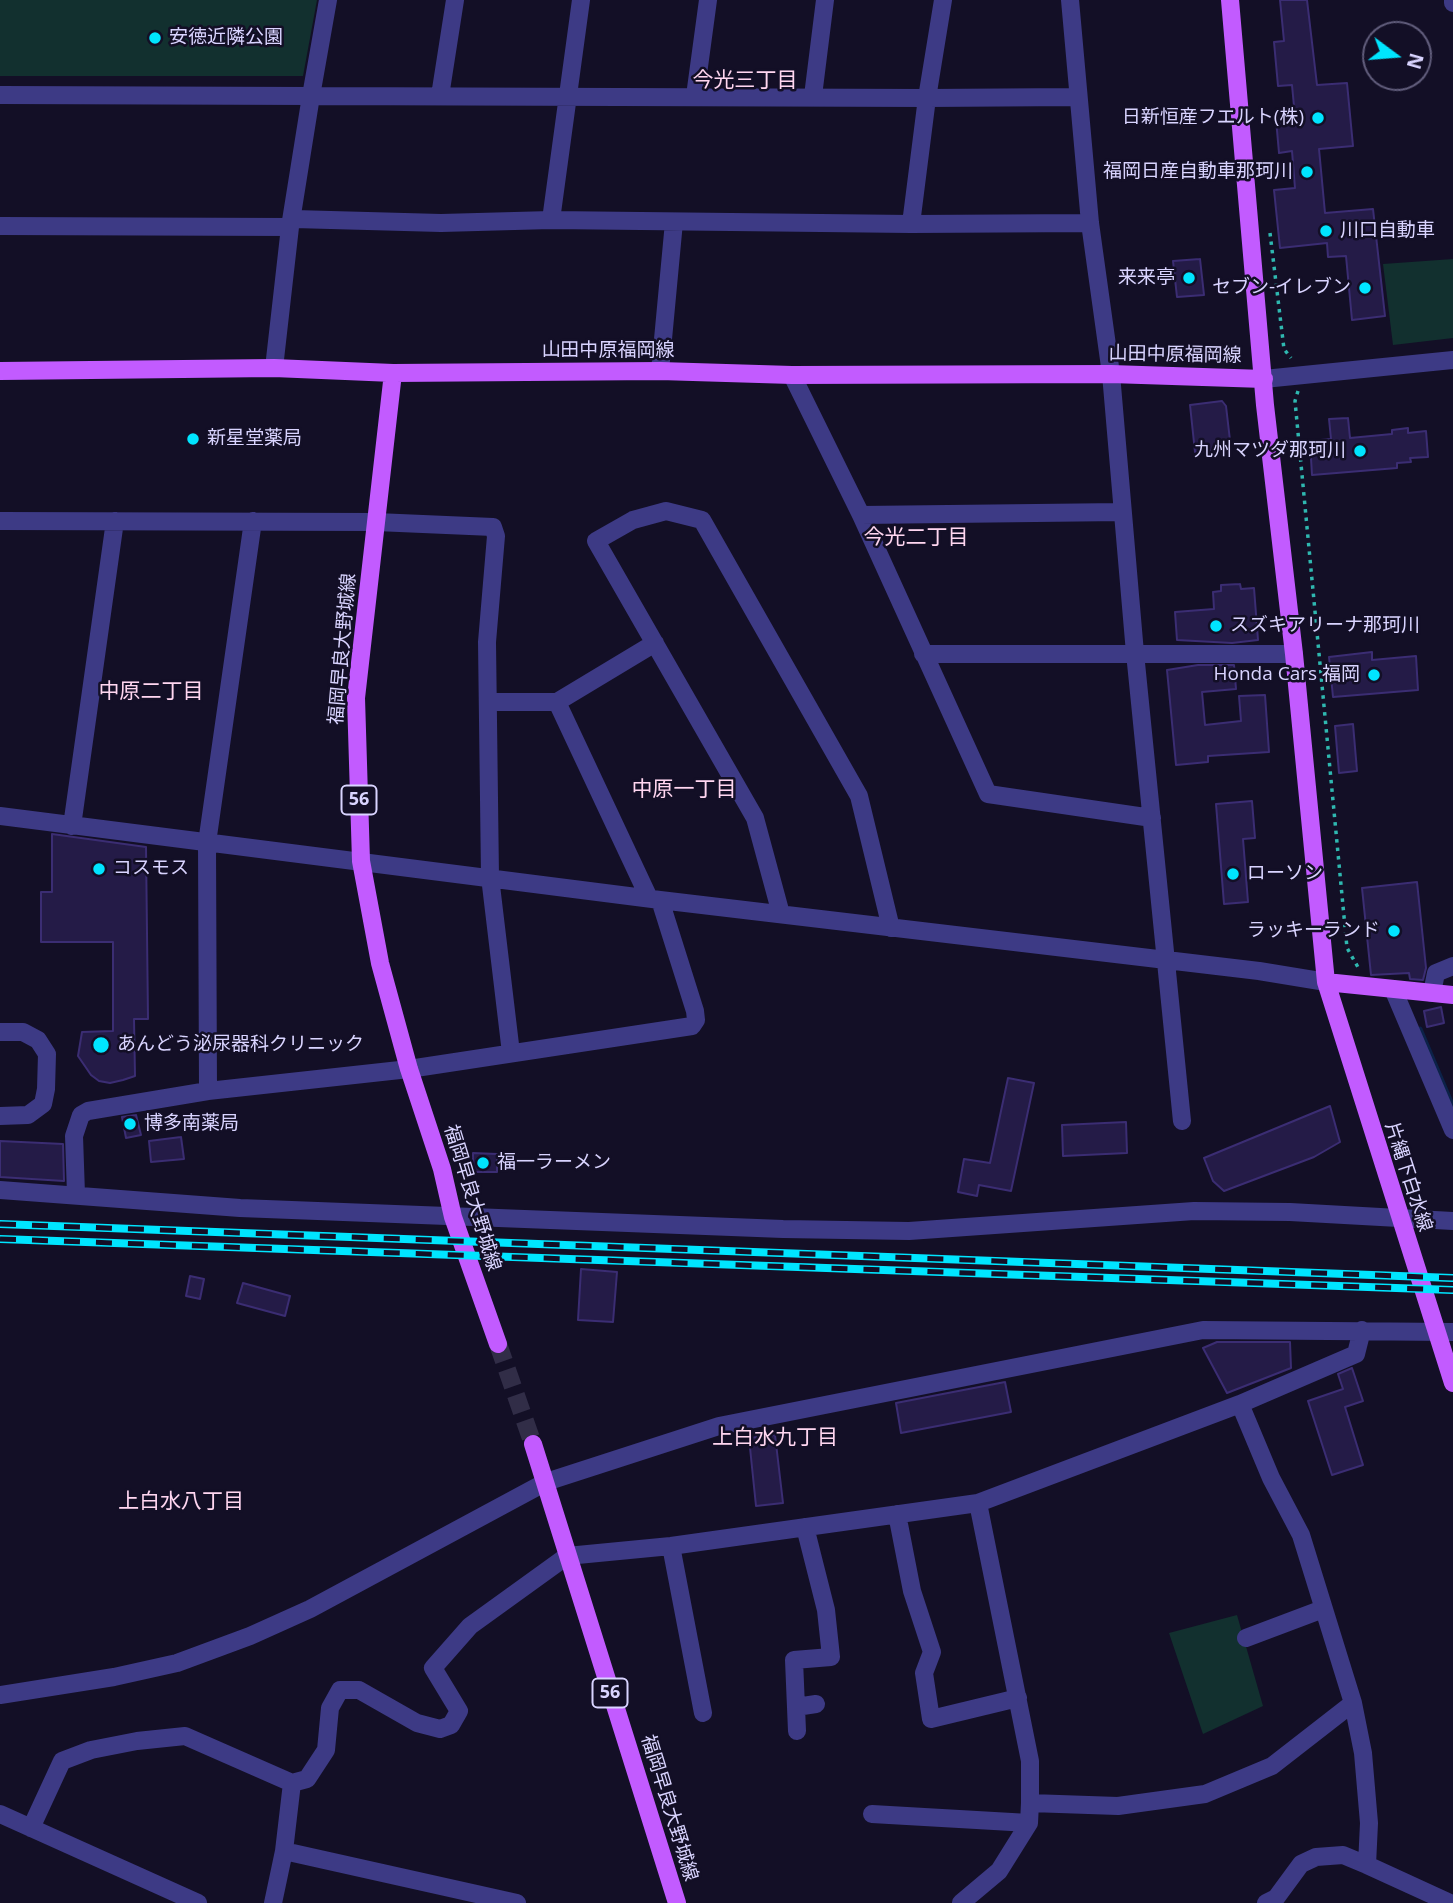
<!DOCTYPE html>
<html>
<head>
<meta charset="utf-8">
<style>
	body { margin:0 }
	#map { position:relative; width:1453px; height:1903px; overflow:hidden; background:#130f26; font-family:"Open Sans",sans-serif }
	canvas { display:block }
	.north { position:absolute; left:1362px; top:21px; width:70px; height:70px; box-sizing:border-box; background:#130f26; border:2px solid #625e7d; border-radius:50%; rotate:106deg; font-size:19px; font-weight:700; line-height:28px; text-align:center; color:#d9d4ff }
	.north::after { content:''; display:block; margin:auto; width:24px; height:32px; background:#00e5ff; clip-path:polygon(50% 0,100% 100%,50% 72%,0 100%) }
</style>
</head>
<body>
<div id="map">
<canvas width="1453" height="1903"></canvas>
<div class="north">N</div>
</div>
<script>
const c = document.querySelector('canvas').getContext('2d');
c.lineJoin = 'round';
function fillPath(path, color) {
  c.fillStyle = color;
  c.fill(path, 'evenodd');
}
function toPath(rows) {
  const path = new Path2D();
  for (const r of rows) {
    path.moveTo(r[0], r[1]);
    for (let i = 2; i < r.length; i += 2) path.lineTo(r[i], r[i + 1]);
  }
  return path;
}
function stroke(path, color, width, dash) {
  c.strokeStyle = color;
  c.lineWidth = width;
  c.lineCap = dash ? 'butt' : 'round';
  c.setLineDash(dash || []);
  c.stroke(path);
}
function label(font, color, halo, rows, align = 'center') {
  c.font = font + ' "Open Sans","Noto Sans JP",sans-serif';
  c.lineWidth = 5;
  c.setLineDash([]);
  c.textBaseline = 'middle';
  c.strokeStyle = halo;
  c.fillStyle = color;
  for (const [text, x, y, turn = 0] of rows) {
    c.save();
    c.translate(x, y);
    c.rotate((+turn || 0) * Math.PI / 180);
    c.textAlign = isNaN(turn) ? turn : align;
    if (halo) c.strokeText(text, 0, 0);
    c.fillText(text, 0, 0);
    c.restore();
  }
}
const green = toPath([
	[0,0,317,0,303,76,0,76],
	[1453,259,1453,338,1393,345,1383,264],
	[1237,1615,1263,1706,1203,1734,1169,1633]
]);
const stream = toPath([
	[1420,1029,1453,1107]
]);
const building = toPath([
	[1280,0,1307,0,1317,85,1347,83,1353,146,1319,149,1325,213,1373,209,1385,316,1352,320,1346,256,1328,257,1327,243,1280,248,1274,190,1295,188,1292,151,1279,153,1276,119,1295,117,1292,85,1278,86,1274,42,1284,41,1280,0],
	[1200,259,1204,295,1177,297,1173,261,1200,259],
	[1222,401,1226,406,1231,449,1195,452,1190,405,1222,401],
	[1348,418,1350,438,1392,434,1392,430,1408,428,1408,433,1426,431,1428,457,1410,458,1411,462,1397,463,1397,468,1312,475,1310,441,1331,439,1329,419,1348,418],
	[1240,584,1241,589,1254,588,1258,640,1232,643,1177,640,1175,612,1214,609,1213,592,1221,591,1221,585,1240,584],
	[1372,652,1372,660,1416,656,1418,690,1333,697,1329,657,1372,652],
	[1198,665,1234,665,1236,689,1202,692,1205,725,1241,721,1239,696,1265,695,1269,752,1208,756,1208,762,1176,765,1167,670,1198,665],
	[1353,724,1357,771,1339,773,1335,726,1353,724],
	[1252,801,1255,838,1243,839,1248,902,1224,904,1216,804,1252,801],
	[52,834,146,847,148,1019,134,1019,135,1076,123,1080,110,1083,99,1081,91,1075,78,1056,82,1032,113,1031,113,942,41,942,41,892,52,892,52,834],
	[1417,882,1426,968,1423,980,1410,979,1409,973,1371,975,1362,888,1417,882],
	[1441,1007,1444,1023,1427,1027,1424,1011,1441,1007],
	[1008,1078,1034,1083,1011,1191,979,1185,977,1196,958,1192,964,1159,990,1163,1008,1078],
	[1330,1106,1340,1142,1314,1157,1224,1191,1213,1181,1204,1158,1330,1106],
	[136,1115,141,1135,126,1138,122,1117,136,1115],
	[1126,1122,1127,1153,1063,1156,1062,1125,1126,1122],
	[181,1137,184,1159,151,1162,149,1141,181,1137],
	[0,1141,63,1144,64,1181,0,1177,0,1141],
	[473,1153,497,1154,497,1172,473,1172,473,1153],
	[581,1269,617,1272,613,1322,578,1320,581,1269],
	[190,1276,204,1279,200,1299,186,1296,190,1276],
	[243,1283,290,1296,285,1316,237,1303,243,1283],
	[1217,1342,1290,1342,1291,1368,1227,1393,1203,1348,1217,1342],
	[1352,1368,1363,1401,1345,1407,1363,1465,1332,1475,1308,1401,1343,1389,1338,1374,1352,1368],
	[1005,1382,1011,1412,901,1433,896,1403,1005,1382],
	[775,1435,783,1503,756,1506,749,1438,775,1435]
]);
const majorTunnel = toPath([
	[498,1344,533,1444]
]);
const path = toPath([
	[1270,233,1284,349,1291,358],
	[1298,391,1295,401,1347,948,1359,969]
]);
const minor = toPath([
	[328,0,311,96,927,98,911,224,1090,223],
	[943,0,927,98,1076,97],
	[1070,0,1090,223,1111,374,1135,653,1182,1121],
	[1453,0,1453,3],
	[0,95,311,96,290,227,274,368],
	[440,96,455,0],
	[695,96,708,0],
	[813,96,825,0],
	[294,219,441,223,551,220,911,224],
	[551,220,581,0],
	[0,226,290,227],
	[660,371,674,222],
	[792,375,861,515,988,794,1152,818],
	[1264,379,1453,360],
	[861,515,1122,512],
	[0,521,376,522,493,527,496,536,487,642,490,877,511,1053],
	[923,654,1294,654],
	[488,702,557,702,649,898],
	[557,702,655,643],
	[0,816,660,900,1259,971,1326,982],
	[72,826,115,521],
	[781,914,755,818,596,541,633,520,666,511,702,520,859,796,891,928],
	[1393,989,1453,1130],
	[1432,993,1436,973,1453,966],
	[0,1032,23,1032,38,1040,47,1054,46,1089,43,1104,28,1115,0,1116],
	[208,1091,207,843,253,521],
	[0,1190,240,1208,783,1229,909,1231,1194,1211,1290,1212,1453,1221],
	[76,1194,74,1136,81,1115,88,1111,208,1091,409,1069,692,1026,696,1020,695,1011,660,900],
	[1362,1330,1356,1354,1240,1404,1271,1478,1301,1535,1353,1703,1363,1753,1369,1823,1367,1865,1450,1903],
	[897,1514,912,1591,932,1652,924,1673,931,1719,1018,1698],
	[671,1546,703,1713],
	[1246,1638,1323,1609],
	[0,1695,114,1677,177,1663,250,1636,310,1609,546,1482,719,1426,1203,1330,1453,1332],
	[796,1707,816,1704],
	[797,1731,794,1660,831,1657,826,1610,805,1527],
	[1030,1803,1118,1806,1205,1794,1272,1766,1353,1703],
	[0,1814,198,1903],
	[872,1814,1029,1823],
	[31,1828,62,1761,91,1750,137,1741,185,1736,292,1783],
	[284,1851,517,1903],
	[273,1903,284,1851,292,1783,307,1779,326,1750,330,1708,340,1690,359,1690,417,1723,440,1729,451,1725,459,1711,433,1668,470,1626,567,1556,671,1546,978,1503,1240,1404],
	[961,1903,999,1871,1029,1823,1030,1803,1030,1761,978,1503],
	[1266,1903,1276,1898,1301,1864,1316,1857,1343,1855,1367,1865]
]);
const major = toPath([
	[1230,0,1265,405,1294,654,1326,982,1453,1383],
	[0,371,274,368,393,373,660,371,792,375,1111,374,1264,379],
	[393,373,356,698,361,861,380,963,409,1069,442,1169,453,1217,498,1344],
	[1326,982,1453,995],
	[533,1444,677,1903]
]);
const rail = toPath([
	[0,1224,1453,1278],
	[0,1239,1453,1290]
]);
const markers = [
	[155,38,7,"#00e5ff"],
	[1318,118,7,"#00e5ff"],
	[1307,172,7,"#00e5ff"],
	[1326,231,7,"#00e5ff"],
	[1189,278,7,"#00e5ff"],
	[1365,288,7,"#00e5ff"],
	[193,439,7,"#00e5ff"],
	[1360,451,7,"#00e5ff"],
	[1216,626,7,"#00e5ff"],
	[1374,675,7,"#00e5ff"],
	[99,869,7,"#00e5ff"],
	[1233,874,7,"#00e5ff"],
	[1394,931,7,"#00e5ff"],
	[101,1045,9,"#00e5ff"],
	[130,1124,7,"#00e5ff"],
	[483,1163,7,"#00e5ff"]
];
const shields = [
	[359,800,35],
	[610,1693,35]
];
const shieldNames = [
	["56",359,800],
	["56",610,1693]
];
const poiNames = [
	["安徳近隣公園",169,38],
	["日新恒産フエルト(株)",1304,118,"right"],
	["福岡日産自動車那珂川",1293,172,"right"],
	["川口自動車",1340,231],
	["来来亭",1175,278,"right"],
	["セブン-イレブン",1351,288,"right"],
	["新星堂薬局",207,439],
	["九州マツダ那珂川",1346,451,"right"],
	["スズキアリーナ那珂川",1230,626],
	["Honda Cars 福岡",1360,675,"right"],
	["コスモス",113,869],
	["ローソン",1247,874],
	["ラッキーランド",1380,931,"right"],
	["あんどう泌尿器科クリニック",117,1045],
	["博多南薬局",144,1124],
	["福一ラーメン",497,1163]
];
const streetNames = [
	["山田中原福岡線",608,351],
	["山田中原福岡線",1175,355,1],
	["福岡早良大野城線",343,649,-85],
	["片縄下白水線",1408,1177,72],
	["福岡早良大野城線",472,1198,73],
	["福岡早良大野城線",669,1808,73]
];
const neighbourhoodNames = [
	["今光三丁目",745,81],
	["今光二丁目",916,538],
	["中原二丁目",151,692],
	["中原一丁目",684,790],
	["上白水九丁目",775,1438],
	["上白水八丁目",181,1502]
];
fillPath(green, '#12302f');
stroke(stream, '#0c2248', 5);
fillPath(building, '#241b47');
stroke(building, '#3b2d73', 2);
stroke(majorTunnel, '#312d47', 18, [18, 9]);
stroke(path, '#2fb8b0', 3.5, [3.5, 5]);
stroke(minor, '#3d3a85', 18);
stroke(major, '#c25bff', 18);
stroke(rail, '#00e5ff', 8);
stroke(rail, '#130f26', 5, [16]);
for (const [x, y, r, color] of markers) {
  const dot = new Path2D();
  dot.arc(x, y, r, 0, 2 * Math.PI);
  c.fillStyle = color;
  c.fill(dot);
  stroke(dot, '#130f26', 2.5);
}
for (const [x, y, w] of shields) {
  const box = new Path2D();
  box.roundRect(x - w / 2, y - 14.5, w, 29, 5);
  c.fillStyle = '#130f26';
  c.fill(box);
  stroke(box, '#d9d4ff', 2);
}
label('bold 18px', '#d9d4ff', null, shieldNames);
label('19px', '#d9d4ff', '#130f26', poiNames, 'left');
label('19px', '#d9d4ff', '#130f26', streetNames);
label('21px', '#ffd6f0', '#130f26', neighbourhoodNames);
</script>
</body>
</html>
